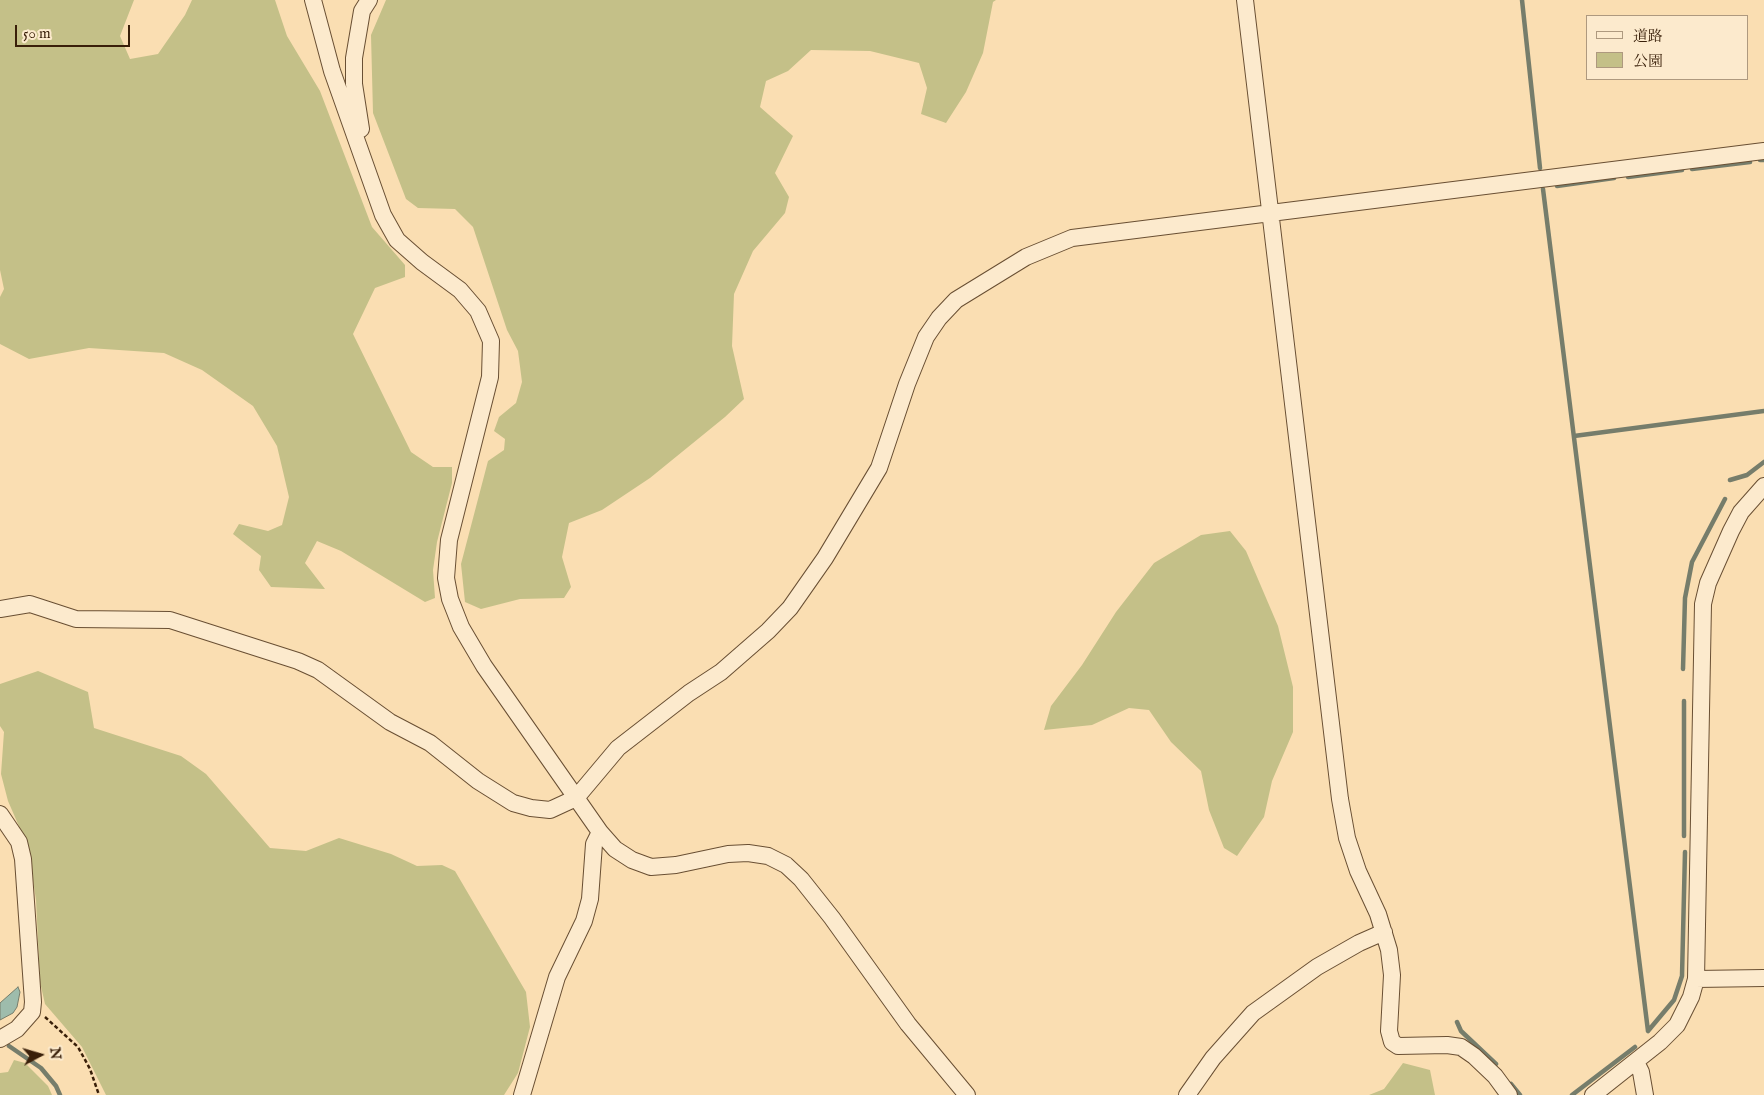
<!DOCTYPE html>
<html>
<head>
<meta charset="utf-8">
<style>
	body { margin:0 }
	#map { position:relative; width:1764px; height:1095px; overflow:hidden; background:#fadeb2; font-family:"IM FELL English","Noto Serif JP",serif }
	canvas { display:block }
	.legend { position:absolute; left:1586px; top:15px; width:162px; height:65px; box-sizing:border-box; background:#fceacd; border:1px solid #ae997f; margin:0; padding:6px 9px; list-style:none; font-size:15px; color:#391f09 }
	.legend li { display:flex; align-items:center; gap:10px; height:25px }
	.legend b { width:25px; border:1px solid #ae997f }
	.north { position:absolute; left:15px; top:1030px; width:50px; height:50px; -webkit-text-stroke:4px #fceacd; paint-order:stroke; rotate:84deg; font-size:14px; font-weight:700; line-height:20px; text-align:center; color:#391f09 }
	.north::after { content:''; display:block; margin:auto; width:18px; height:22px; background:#391f09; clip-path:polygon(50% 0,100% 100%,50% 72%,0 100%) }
	.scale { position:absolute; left:15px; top:25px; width:115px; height:22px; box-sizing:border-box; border:2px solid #391f09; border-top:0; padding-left:6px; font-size:15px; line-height:18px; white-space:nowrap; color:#391f09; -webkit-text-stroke:4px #fceacd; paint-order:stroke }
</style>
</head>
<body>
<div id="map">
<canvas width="1764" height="1095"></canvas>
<ul class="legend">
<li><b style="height:6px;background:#fceacd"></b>道路</li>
<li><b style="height:14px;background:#c4c088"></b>公園</li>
</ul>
<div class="north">N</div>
<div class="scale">50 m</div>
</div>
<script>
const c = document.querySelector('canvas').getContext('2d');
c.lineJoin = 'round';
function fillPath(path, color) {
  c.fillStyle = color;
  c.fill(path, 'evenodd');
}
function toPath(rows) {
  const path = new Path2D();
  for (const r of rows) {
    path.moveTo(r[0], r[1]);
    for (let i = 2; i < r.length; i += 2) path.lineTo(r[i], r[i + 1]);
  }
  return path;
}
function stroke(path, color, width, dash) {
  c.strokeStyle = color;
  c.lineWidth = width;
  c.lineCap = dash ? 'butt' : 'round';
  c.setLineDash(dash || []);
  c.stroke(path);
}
const green = toPath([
	[0,0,134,0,120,36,130,59,158,54,185,15,192,0,275,0,287,36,320,91,372,227,405,265,405,277,375,288,353,334,411,452,433,467,452,467,452,483,437,542,433,570,435,598,425,602,341,551,317,541,305,563,325,589,271,587,259,570,261,556,233,534,239,524,268,531,282,525,289,497,277,446,253,406,202,370,164,353,89,348,29,359,0,344,0,297,4,289,0,270],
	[386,0,996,0,993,2,983,53,966,92,946,123,921,114,927,88,919,63,870,51,811,50,788,71,766,81,760,107,793,136,775,173,789,197,785,213,753,251,734,294,732,346,744,399,725,417,650,478,602,510,569,523,562,557,571,587,564,598,520,599,481,609,465,602,461,564,488,461,504,450,505,439,494,431,499,417,516,403,522,382,518,351,507,330,473,227,455,209,418,208,406,199,373,113,371,35],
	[1230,531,1246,551,1278,626,1293,687,1293,732,1272,781,1264,817,1237,856,1224,848,1209,810,1201,771,1171,742,1149,710,1129,708,1092,725,1044,730,1051,706,1082,665,1116,612,1154,563,1201,535],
	[38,671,88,692,94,728,181,756,206,774,270,848,306,851,339,838,391,854,417,866,442,865,455,871,526,992,530,1027,518,1073,504,1095,106,1095,82,1047,45,1004,40,982,36,900,28,847,8,801,1,774,4,732,0,726,0,684],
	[14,1060,25,1063,48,1086,52,1095,0,1095,0,1073,8,1072],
	[1403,1063,1430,1070,1435,1095,1369,1095,1384,1089]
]);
const water = toPath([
	[18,987,20,992,17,1007,13,1013,0,1020,0,1003,18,987]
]);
const stream = toPath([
	[1522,0,1540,168],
	[1760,160,1764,160],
	[1692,169,1750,162],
	[1628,177,1682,170],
	[1557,186,1614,178],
	[1543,189,1648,1031],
	[1574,436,1764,411],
	[1730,480,1747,475,1764,462],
	[1683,669,1685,598,1692,562,1725,499],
	[1684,836,1684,701],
	[1457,1022,1461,1031,1496,1064],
	[1648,1031,1674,1000,1682,976,1685,852],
	[9,1046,41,1068,56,1086,60,1095],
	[1511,1084,1520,1095],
	[1572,1095,1635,1047]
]);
const path = toPath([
	[45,1017,78,1047,90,1069,99,1095]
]);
const minor = toPath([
	[313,0,332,71,383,215,397,240,422,262,460,290,478,311,491,341,490,377,449,540,446,578,450,599,461,627,484,666,600,832,615,849,632,860,651,867,676,865,728,854,748,853,768,856,786,865,801,879,832,918,908,1024,967,1095],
	[1245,0,1340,799,1347,838,1358,871,1378,914,1389,950,1392,975,1389,1031,1392,1042,1398,1046,1447,1045,1461,1047,1474,1056,1495,1076,1509,1095],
	[361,129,354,84,354,58,362,11,369,0],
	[0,609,30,604,76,619,170,620,298,661,318,670,390,722,430,743,478,781,513,803,531,808,550,810,576,798,618,748,689,693,721,672,768,631,790,608,825,558,879,468,907,384,926,337,939,318,956,300,1026,257,1072,238,1764,151],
	[0,814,19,842,23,859,33,1002,32,1012,17,1029,0,1039],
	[1696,979,1764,978],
	[1636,1062,1641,1072,1645,1095],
	[522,1095,557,977,584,921,590,899,594,844,600,832],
	[1187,1095,1213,1058,1253,1013,1317,967,1359,943,1384,932],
	[1593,1095,1660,1042,1677,1025,1691,997,1696,979,1703,604,1708,583,1731,531,1741,512,1764,486]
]);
fillPath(green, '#c4c088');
fillPath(water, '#9ebcac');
stroke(water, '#767d6b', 1);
stroke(stream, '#767d6b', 4.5);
stroke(minor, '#694f33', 18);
stroke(path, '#391f09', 2.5, [4, 2.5]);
stroke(minor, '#fceacd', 16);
</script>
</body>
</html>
